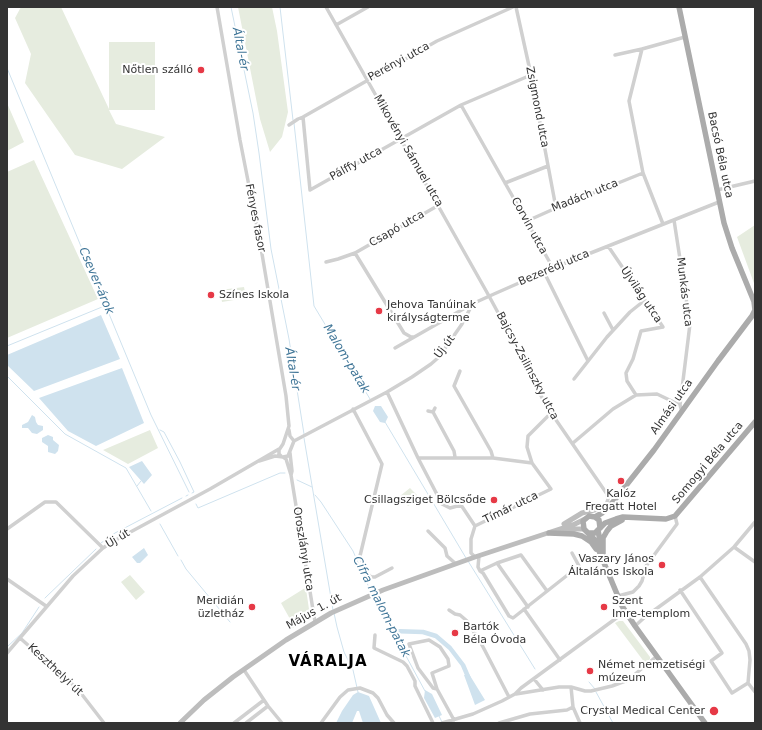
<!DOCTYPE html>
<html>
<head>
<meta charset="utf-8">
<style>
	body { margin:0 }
	#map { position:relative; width:762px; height:730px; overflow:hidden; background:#fff; font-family:"DejaVu Sans",sans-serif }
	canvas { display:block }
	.frame { position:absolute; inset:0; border:8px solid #333; pointer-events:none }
</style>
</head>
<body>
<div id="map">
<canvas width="762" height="730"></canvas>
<div class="frame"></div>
</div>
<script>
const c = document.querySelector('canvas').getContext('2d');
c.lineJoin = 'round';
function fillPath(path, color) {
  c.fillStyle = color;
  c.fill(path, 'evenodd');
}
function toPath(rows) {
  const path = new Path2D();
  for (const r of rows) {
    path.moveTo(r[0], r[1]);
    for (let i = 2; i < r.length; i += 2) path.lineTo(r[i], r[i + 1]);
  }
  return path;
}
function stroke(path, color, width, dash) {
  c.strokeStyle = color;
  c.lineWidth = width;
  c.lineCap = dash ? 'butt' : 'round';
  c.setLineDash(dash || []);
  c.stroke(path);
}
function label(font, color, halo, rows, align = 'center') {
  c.font = font + ' "DejaVu Sans",sans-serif';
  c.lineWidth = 4;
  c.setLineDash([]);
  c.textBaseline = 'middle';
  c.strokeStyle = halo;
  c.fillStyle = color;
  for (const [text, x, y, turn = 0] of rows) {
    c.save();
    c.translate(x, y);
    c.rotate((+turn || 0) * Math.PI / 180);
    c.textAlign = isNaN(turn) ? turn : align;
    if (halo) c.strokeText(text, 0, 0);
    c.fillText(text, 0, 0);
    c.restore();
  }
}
const green = toPath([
	[21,7,61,7,109,109,109,42,155,42,155,110,109,110,116,124,165,137,122,169,75,155,25,83,31,54,15,18],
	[238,7,272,7,277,31,288,112,282,137,270,152,260,119],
	[7,103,24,142,7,151],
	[34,160,98,299,7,338,7,172],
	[755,225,755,286,737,237],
	[244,287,246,298,222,302,220,290],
	[150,430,158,448,128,464,103,450],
	[410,488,417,495,416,502,408,506,400,496],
	[130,575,145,592,136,600,121,582],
	[305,588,306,589,310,616,308,619,291,629,286,622,290,619,281,603],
	[619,621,623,621,650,657,650,659,645,663,615,623]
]);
const water = toPath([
	[101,315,120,359,34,391,7,365,7,355],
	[122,368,144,423,96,446,68,431,39,398],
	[375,406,381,406,388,417,385,423,380,422,373,411],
	[32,415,35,417,36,422,38,425,43,426,43,430,37,434,32,433,28,428,22,428,22,425,28,422],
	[48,435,53,437,53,440,59,445,58,451,55,454,48,452,48,446,42,442,42,438],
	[142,461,152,475,144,484,129,467],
	[144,548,148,555,140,563,137,563,132,557],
	[469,674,485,700,475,705,464,675],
	[425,690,432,694,442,715,435,718,424,698],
	[358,692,369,696,381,723,363,723,359,711,357,711,352,723,336,723,342,711,353,695]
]);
const stream = toPath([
	[231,7,253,113,259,153,271,249,289,339,304,434],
	[280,7,293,120],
	[7,68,151,415,189,492],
	[294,123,314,306,370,399],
	[7,346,102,307],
	[7,376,65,434,126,468,151,511],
	[385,422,466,558],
	[160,430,164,432,180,462,194,492,192,493],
	[304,438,333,610],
	[297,480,312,487],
	[137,486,141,481],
	[315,495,321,502,353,551,371,592],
	[186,496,188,495],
	[196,504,198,508,280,473,285,473],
	[160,524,178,556],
	[101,543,115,533,182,498],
	[181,560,186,569,230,622],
	[468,561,535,669],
	[374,597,425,691],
	[45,598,96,549],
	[334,613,337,627,344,652,353,670,358,692],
	[7,647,22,633,39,607],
	[589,682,595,689],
	[596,692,613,723],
	[439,716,442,722]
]);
const canal = toPath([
	[392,631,423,632,436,636,450,648,463,665,469,679]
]);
const street = toPath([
	[217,7,240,140,260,242,286,396,289,426,283,444,279,450,279,454,281,456],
	[326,7,489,296,528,368,545,404,607,494,608,499,606,505],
	[516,7,531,75,556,208],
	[336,25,368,7],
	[615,55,642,49],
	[461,105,553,268],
	[303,117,310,190,461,105,531,75],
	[289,125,298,119,303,117,437,41,513,7],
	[505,183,548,166],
	[717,190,755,181],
	[674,220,690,324,680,405,682,412],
	[527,221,556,208,643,173],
	[663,224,643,173,629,101,642,49,685,37],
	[608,246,663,327,641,331,633,359,626,373,627,381,636,395],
	[355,253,404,333,411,337,414,337],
	[326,262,338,259,355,253,439,205],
	[544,272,588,361],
	[604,313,613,330],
	[395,348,472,304,494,294,553,268,719,202],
	[460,371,454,386,491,451,493,458],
	[574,379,607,337,630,312,645,300],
	[387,392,418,458,442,504,450,508,461,505,475,526,471,539,471,553,475,557],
	[353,409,382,464,360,556,367,573,371,577,375,577,392,568],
	[428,411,433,412,435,408],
	[433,412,454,451,455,457],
	[289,430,290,436,294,441],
	[294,441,387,392,412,377,431,364,439,357,462,324,472,305],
	[573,443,613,409,636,395,657,394,680,405],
	[290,453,292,471,291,475],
	[283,457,286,459,291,475,315,622],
	[418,458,493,458,532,463],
	[259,461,275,456,283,457,288,456,294,441],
	[475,526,551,489,532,463,527,447,528,436,551,413],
	[7,529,45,502,56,502,103,548],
	[428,531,445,548,447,556,456,564],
	[734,547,755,562],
	[479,556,478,567,480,571,483,573,509,616,513,618,579,566,572,553],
	[497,563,528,607],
	[480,571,497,563,521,555,547,591],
	[700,577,746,644,749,651,750,660,748,683,755,692],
	[7,579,46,606],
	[680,590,722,653,711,661,732,693,748,683],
	[618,596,633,592,639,586,642,581,646,566,677,524,675,516],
	[524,609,560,660],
	[449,610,455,614,460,615,467,621,482,645,509,697],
	[635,626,645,617,700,577,734,547,755,522],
	[375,635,374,648,403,662,407,666,415,681,415,686,433,723],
	[20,638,72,684,80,692,104,723],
	[7,653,73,576,103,548,112,542,210,489,279,449],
	[244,670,268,706,282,723],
	[534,679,543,690],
	[571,687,573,707,580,723],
	[437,689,433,688,418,668,409,644,429,640,440,647,448,659,449,666,432,673,437,689,454,720],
	[516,694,559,687,571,687,585,691,591,691,612,686,628,680,657,656],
	[234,723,264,700],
	[246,723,268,706],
	[321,723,340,697,348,690,360,688,373,693,378,698,387,715,394,723],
	[442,723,473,714,502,701,515,694,521,688,626,611],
	[499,723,530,714,567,710,573,707]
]);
const secondary = toPath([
	[564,524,582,513,598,509,606,505],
	[558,532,576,529,584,529],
	[180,723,204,700,233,677,286,640,331,613,383,590,475,557,575,524,585,519]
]);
const primary = toPath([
	[679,7,724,223,732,248,755,304],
	[595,517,602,513,613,502,654,450,718,361,752,316,755,310,754,302],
	[600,528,599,520,595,517,589,516,583,521,584,529,594,539,622,606,635,626,705,723],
	[598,530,601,547],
	[549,533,574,534,582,536,591,542,596,549],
	[588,533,595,533,605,523,616,519,623,517,666,519,675,516,755,422],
	[603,555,603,538,607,531,611,526,622,520]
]);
const markers = [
	[201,70,4,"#e63946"],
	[211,295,4,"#e63946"],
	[379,311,4,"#e63946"],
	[621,481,4,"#e63946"],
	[494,500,4,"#e63946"],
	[662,565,4,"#e63946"],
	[252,607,4,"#e63946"],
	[604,607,4,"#e63946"],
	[455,633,4,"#e63946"],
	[590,671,4,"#e63946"],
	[714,711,5,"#e63946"]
];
const streetNames = [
	["Perényi utca",399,62,-29],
	["Zsigmond utca",537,107,79],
	["Mikovényi Sámuel utca",408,151,60],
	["Bacsó Béla utca",720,155,78],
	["Pálffy utca",356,164,-29],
	["Madách utca",585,196,-22],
	["Fényes fasor",255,218,79],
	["Corvin utca",529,226,61],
	["Csapó utca",397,229,-30],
	["Bezerédj utca",554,268,-23],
	["Munkás utca",684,292,83],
	["Újvilág utca",641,295,56],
	["Új út",445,347,-53],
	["Bajcsy-Zsilinszky utca",527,366,62],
	["Almási utca",672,407,-55],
	["Somogyi Béla utca",708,463,-50],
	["Tímár utca",511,508,-26],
	["Új út",118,539,-31],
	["Oroszlányi utca",303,549,81],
	["Május 1. út",314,612,-29],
	["Keszthelyi út",55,670,43]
];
const poiNames = [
	["Nőtlen szálló",193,70],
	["Színes Iskola",219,295,"left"],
	["Jehova Tanúinak",387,305,"left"],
	["királyságterme",387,318,"left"],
	["Kalóz",621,494,"center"],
	["Fregatt Hotel",621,507,"center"],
	["Csillagsziget Bölcsőde",486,500],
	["Vaszary János",654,559],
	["Általános Iskola",654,572],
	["Meridián",244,601],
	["üzletház",244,614],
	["Szent",612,601,"left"],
	["Imre-templom",612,614,"left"],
	["Bartók",463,627,"left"],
	["Béla Óvoda",463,640,"left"],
	["Német nemzetiségi",598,665,"left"],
	["múzeum",598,678,"left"],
	["Crystal Medical Center",705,711]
];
const waterNames = [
	["Által-ér",240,49,79],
	["Csever-árok",96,281,67],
	["Malom-patak",346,359,59],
	["Által-ér",292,369,80],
	["Cifra malom-patak",381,607,63]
];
const districtNames = [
	["VÁRALJA",328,662]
];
fillPath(green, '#e6ecdf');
fillPath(water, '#cfe2ee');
stroke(stream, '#cfe2ee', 1);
stroke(canal, '#cfe2ee', 4.5);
stroke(street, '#d0d0d0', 3.5);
stroke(secondary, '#bdbdbd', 5);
stroke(primary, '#ababab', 5.5);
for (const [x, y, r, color] of markers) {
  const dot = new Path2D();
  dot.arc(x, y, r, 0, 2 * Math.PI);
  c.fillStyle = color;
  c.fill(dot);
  stroke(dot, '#fff', 1.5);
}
label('11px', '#333', '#fff', streetNames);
label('11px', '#333', '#fff', poiNames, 'right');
label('italic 12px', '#3f7597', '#fff', waterNames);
c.letterSpacing = '1px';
label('bold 15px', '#000', '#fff', districtNames);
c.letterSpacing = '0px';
</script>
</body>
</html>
